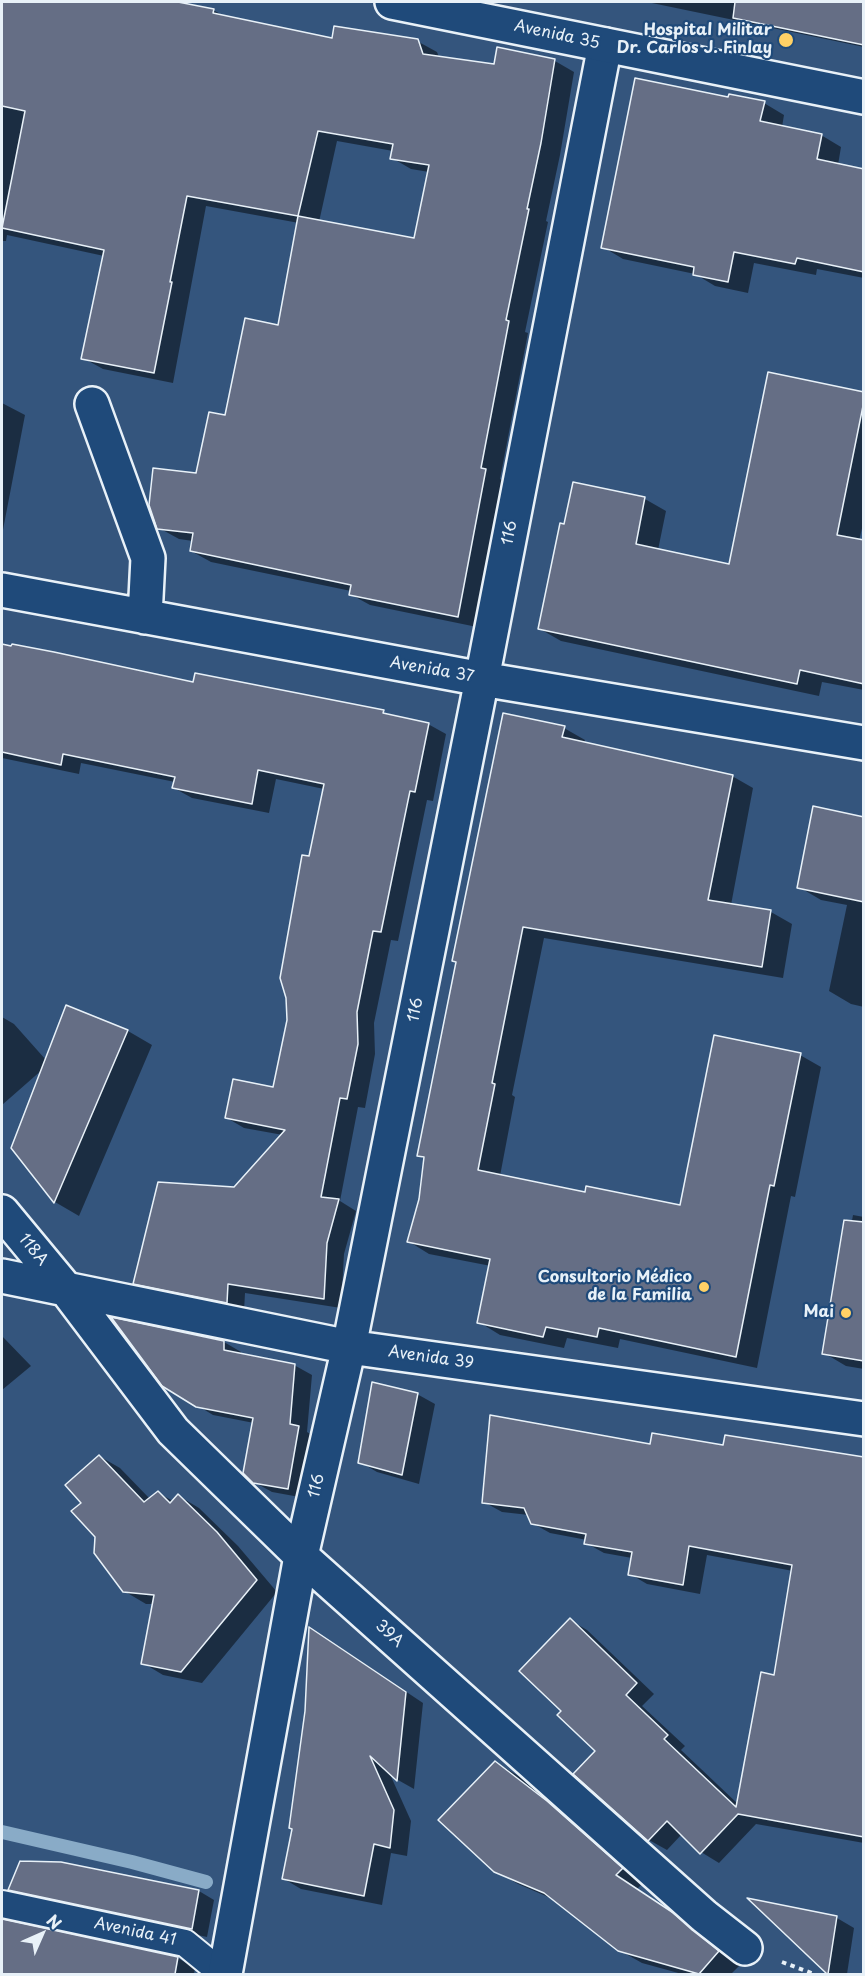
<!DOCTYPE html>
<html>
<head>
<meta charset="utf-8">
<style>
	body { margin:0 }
	#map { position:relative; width:865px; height:1976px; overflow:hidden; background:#34557d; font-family:"Playpen Sans",sans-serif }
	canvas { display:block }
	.frame { position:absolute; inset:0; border:3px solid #e8f1f8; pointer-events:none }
	.north { position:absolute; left:12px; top:1904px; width:60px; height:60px; -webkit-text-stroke:4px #1f4a7a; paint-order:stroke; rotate:45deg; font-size:16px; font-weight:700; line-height:24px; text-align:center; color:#e8f1f8 }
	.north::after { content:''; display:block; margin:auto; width:21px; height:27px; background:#e8f1f8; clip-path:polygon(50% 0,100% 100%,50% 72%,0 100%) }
</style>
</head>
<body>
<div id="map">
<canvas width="865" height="1976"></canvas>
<div class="frame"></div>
<div class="north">N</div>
</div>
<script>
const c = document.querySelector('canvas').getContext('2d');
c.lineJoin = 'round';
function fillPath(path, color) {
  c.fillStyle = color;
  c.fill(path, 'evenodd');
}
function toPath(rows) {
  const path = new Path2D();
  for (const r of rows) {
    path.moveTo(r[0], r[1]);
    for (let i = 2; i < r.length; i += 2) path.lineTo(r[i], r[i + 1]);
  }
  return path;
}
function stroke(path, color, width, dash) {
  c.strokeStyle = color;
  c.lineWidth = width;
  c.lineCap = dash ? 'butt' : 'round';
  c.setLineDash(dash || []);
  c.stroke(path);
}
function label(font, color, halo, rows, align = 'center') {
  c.font = font + ' "Playpen Sans",sans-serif';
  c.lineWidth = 4.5;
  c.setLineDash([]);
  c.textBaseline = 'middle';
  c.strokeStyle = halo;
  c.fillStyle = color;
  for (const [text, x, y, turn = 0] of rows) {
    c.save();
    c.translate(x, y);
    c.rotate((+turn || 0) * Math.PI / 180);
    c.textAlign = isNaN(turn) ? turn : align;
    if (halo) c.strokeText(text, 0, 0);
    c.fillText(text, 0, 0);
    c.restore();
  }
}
const shadow = toPath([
	[2,2,170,2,213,10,226,17,333,40,417,41,437,52,439,57,495,65,498,49,555,61,574,72,560,155,546,221,548,222,525,332,528,333,500,479,505,482,477,627,370,605,350,594,351,591,211,562,191,551,193,541,179,539,159,528,197,474,226,417,279,327,299,223,206,206,173,383,103,369,83,358,104,256,7,235,6,241,2,241],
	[337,141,393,151,392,158,411,169,429,172,415,240,319,222],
	[647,2,864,2,864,47],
	[730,99,764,103,784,115,782,127,821,135,841,147,838,165,864,171,864,278,817,269,816,275,754,263,748,293,715,286,695,274,623,259,603,247],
	[864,393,864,520,859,541,864,542,864,690,822,682,819,696,561,641,540,629,574,484,645,499,666,511,658,550,730,566],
	[2,403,25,415,2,535],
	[2,646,194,683,383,712,392,717,428,724,446,734,433,801,427,800,398,941,391,940,374,1023,375,1054,365,1108,358,1107,340,1201,356,1211,344,1254,341,1308,245,1293,244,1312,152,1293,135,1283,235,1189,283,1135,244,1128,227,1118,274,1089,289,1020,311,858,324,789,276,779,269,813,192,798,174,788,175,782,81,763,79,774,2,758],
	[564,728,585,740,584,743,732,776,753,788,731,905,771,912,792,924,783,978,544,938,512,1095,515,1097,500,1176,586,1193,681,1207,800,1055,821,1067,795,1197,791,1196,757,1368,620,1339,618,1348,567,1338,564,1348,500,1335,479,1322,491,1266,429,1254,408,1241,420,1199,425,1159,418,1155],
	[864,819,864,1007,851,1004,829,991,847,905,821,900,799,887],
	[67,1007,128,1031,152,1045,79,1216,55,1202,13,1148,43,1069,2,1105,2,1017,14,1024,46,1060],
	[853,1215,864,1217,864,1369,846,1366,824,1353,843,1270],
	[2,1336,31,1366,2,1390],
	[224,1342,241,1352,241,1355,294,1365,312,1375,307,1432,316,1437,305,1498,272,1492,254,1482,254,1423,213,1415,195,1404],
	[417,1394,435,1404,419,1484,377,1472,360,1462],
	[651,1446,724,1447,864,1459,864,1843,756,1824,719,1863,701,1852,682,1834,667,1850,649,1840,597,1750,564,1711,570,1620,587,1630,654,1694,642,1706,685,1746,681,1750,738,1804,775,1676,793,1571,707,1555,700,1594,647,1584,630,1574,632,1558,604,1553,586,1543,587,1540,550,1533,532,1523,529,1515,502,1512,484,1502],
	[99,1456,120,1468,150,1499,158,1493,173,1501,179,1496,199,1508,238,1546,277,1592,202,1683,163,1675,143,1663,154,1604,146,1604,124,1591,97,1537,83,1503],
	[327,1639,423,1703,414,1789,398,1780,389,1772,411,1821,407,1856,391,1853,382,1905,301,1889,284,1879],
	[495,1762,517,1775,570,1816,644,1882,637,1889,694,1927,740,1965,731,1974,682,1974,642,1963,619,1950,555,1900,518,1884,495,1871],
	[10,1889,199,1891,214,1900,207,1937,26,1898],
	[751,1900,837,1918,854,1928,847,1974,829,1974],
	[2,1920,178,1958,195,1968,194,1974,2,1974]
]);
const stream = toPath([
	[2,1832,132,1862,206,1882]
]);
const building = toPath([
	[2,2,178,2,214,9,213,13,332,38,334,26,418,39,423,54,494,64,497,47,555,59,541,143,527,209,529,209,506,320,509,321,481,468,486,469,458,617,349,595,351,585,190,551,193,533,157,529,149,505,153,468,196,473,209,412,225,415,245,318,278,325,298,216,187,196,170,282,172,282,154,373,81,359,104,250,2,228,25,111,2,106,2,2],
	[318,131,393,144,390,159,429,165,414,238,298,216,318,131],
	[735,2,864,2,864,45,733,18,735,2],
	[635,78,728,97,729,94,765,101,760,121,822,134,817,159,864,169,864,272,797,258,795,264,734,252,728,282,693,275,694,267,601,248,635,78],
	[768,372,864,392,864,401,837,535,864,540,864,684,800,670,797,684,538,629,560,523,564,524,573,482,645,497,636,544,729,564,768,372],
	[2,644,11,646,12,644,54,652,193,682,195,673,384,710,383,713,429,723,415,792,410,791,381,932,373,931,357,1012,358,1044,347,1099,340,1098,321,1197,339,1199,327,1243,324,1299,228,1284,227,1303,133,1284,158,1182,234,1187,285,1130,225,1118,233,1079,273,1087,287,1020,286,998,280,978,302,855,309,856,324,784,258,770,252,804,172,788,175,777,63,754,61,765,2,752,2,644],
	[503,713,565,726,562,737,733,775,708,900,771,910,762,967,523,927,492,1083,495,1084,478,1170,585,1192,586,1186,680,1205,714,1035,801,1053,774,1186,770,1185,736,1357,599,1328,597,1337,546,1327,543,1337,477,1323,490,1259,407,1242,419,1199,424,1157,417,1156,456,962,452,961,503,713],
	[813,806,864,817,864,902,797,888,813,806],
	[66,1005,128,1030,54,1203,11,1148,66,1005],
	[844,1220,864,1222,864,1361,822,1354,844,1220],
	[111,1317,224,1341,224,1350,295,1364,290,1424,299,1426,288,1489,253,1483,243,1473,253,1418,196,1407,162,1386,111,1317],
	[372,1382,418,1393,402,1475,358,1463,372,1382],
	[490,1415,650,1444,652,1433,723,1445,725,1435,864,1457,864,1837,738,1814,700,1854,667,1821,648,1841,573,1774,595,1751,557,1715,561,1711,519,1671,570,1618,637,1683,626,1695,668,1735,664,1739,736,1807,761,1672,774,1675,792,1565,689,1546,683,1585,628,1575,632,1552,584,1544,586,1534,531,1524,524,1508,482,1503,490,1415],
	[99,1455,144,1502,158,1491,170,1503,178,1494,217,1532,257,1580,181,1672,141,1664,154,1595,123,1592,94,1553,95,1537,71,1511,81,1503,65,1485,99,1455],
	[309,1627,406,1692,397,1781,370,1756,394,1810,390,1848,374,1844,364,1896,282,1879,292,1829,289,1828,305,1711,309,1627],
	[495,1761,547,1801,623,1868,616,1875,672,1912,719,1951,699,1974,618,1951,544,1893,494,1872,438,1820,495,1761],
	[20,1861,61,1862,199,1890,192,1929,8,1890,20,1861],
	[747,1898,837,1916,828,1974,827,1974,747,1898],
	[2,1919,178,1957,175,1974,2,1974,2,1919]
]);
const path = toPath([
	[782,1962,814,1974]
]);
const lane = toPath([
	[2,1904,185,1943,223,1974]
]);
const street = toPath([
	[92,404,148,558,145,617],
	[2,590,482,679,864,743],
	[2,1212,65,1288,173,1431,301,1556,704,1916,745,1948],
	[2,1276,349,1347,864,1419],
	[225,1974,301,1556,349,1347,482,679,605,45]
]);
const secondary = toPath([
	[392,2,864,97]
]);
const markers = [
	[786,40,8,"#ffd166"],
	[704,1287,6,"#ffd166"],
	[846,1313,6,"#ffd166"]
];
const poiNames = [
	["Hospital Militar",772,31],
	["Dr. Carlos J. Finlay",772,49],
	["Consultorio Médico",692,1278],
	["de la Familia",692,1296],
	["Mai",834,1313]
];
const streetNames = [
	["Avenida 35",557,35,12],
	["116",510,533,-79],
	["Avenida 37",432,670,10],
	["116",416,1010,-79],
	["118A",33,1250,50],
	["Avenida 39",431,1358,8],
	["116",317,1486,-77],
	["39A",389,1634,42],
	["Avenida 41",135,1932,12]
];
fillPath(shadow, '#0007');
stroke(stream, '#89abc7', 14);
fillPath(building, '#656e85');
stroke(building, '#e8f1f8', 1.5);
stroke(lane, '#e8f1f8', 30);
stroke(street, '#e8f1f8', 38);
stroke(secondary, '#e8f1f8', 38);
stroke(path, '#e8f1f8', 4, [4.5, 4.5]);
stroke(lane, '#1f4a7a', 26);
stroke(street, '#1f4a7a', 33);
stroke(secondary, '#1f4a7a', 33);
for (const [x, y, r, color] of markers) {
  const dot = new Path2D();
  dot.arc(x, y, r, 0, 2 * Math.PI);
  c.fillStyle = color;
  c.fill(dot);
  stroke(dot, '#1f4a7a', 2);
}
label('bold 16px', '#e8f1f8', '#1f4a7a', poiNames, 'right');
label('16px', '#e8f1f8', '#1f4a7a', streetNames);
</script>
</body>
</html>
